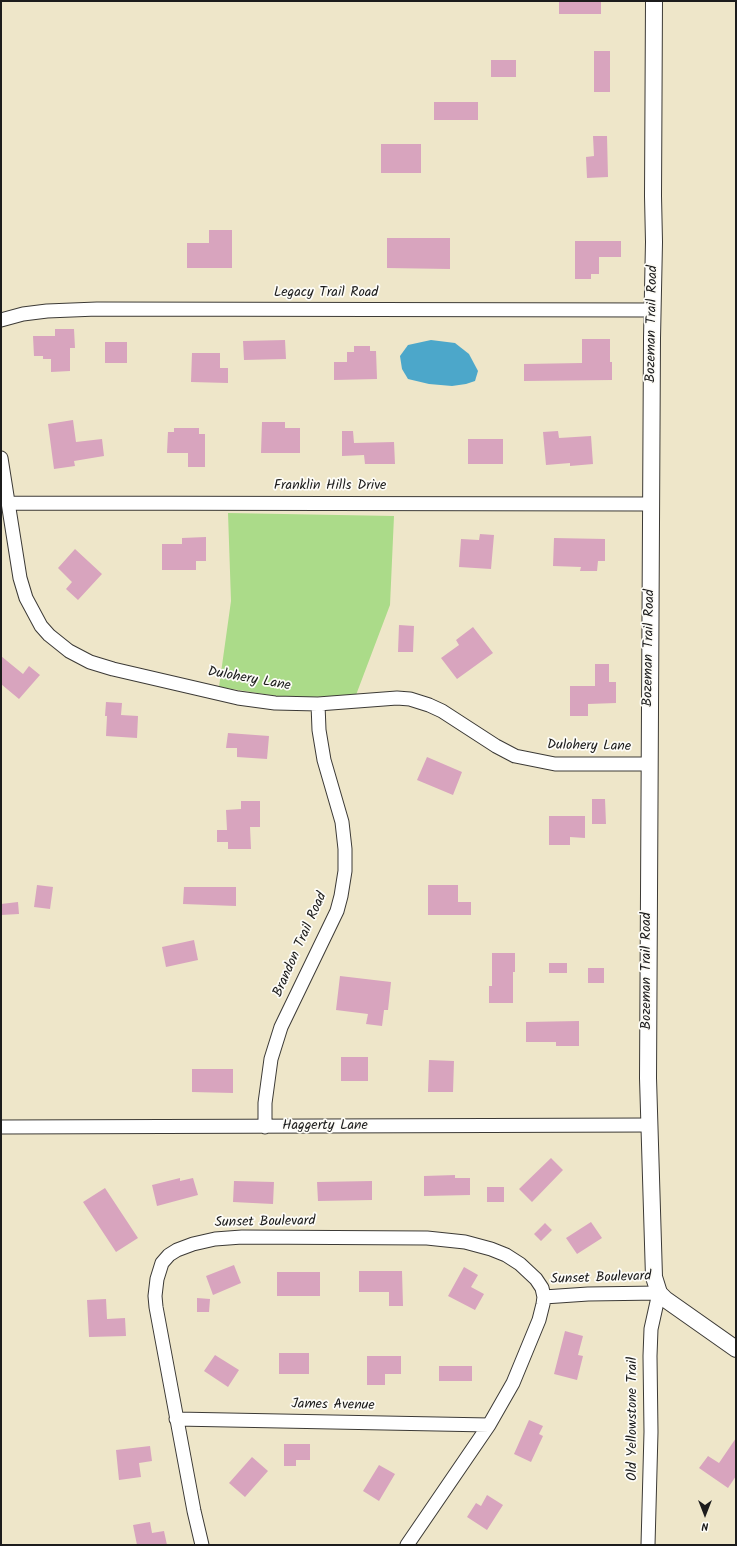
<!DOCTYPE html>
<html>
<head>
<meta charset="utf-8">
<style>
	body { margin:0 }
	#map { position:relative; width:737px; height:1546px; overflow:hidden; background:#eee6c9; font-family:Kalam,sans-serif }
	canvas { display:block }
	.frame { position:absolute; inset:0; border:2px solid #1c1c1c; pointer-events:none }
	.north { position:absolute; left:685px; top:1494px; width:40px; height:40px; -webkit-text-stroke:3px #fdfcf7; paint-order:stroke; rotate:180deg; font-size:11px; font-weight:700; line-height:16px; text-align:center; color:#1c1c1c }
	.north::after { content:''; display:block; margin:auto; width:14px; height:18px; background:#1c1c1c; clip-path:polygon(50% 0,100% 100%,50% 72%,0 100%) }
</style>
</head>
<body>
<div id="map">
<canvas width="737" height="1546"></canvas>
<div class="frame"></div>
<div class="north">N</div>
</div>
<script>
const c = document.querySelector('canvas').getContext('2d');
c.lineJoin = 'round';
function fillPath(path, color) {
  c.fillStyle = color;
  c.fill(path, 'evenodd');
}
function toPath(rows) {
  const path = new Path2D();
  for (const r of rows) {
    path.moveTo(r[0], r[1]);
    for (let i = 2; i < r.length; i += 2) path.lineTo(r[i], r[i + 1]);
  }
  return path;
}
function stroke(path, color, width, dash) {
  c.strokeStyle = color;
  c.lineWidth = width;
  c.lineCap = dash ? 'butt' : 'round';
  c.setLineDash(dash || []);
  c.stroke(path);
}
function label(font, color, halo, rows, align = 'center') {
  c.font = font + ' Kalam,sans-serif';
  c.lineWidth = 3.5;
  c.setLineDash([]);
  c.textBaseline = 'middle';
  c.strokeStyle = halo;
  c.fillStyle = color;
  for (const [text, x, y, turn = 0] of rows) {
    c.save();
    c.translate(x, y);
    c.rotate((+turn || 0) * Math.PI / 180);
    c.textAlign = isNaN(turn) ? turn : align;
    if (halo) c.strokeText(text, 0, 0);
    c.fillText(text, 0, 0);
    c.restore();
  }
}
const green = toPath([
	[228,513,394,516,390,605,356,695,290,698,219,687,231,601]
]);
const water = toPath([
	[431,340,455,343,469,354,478,371,475,381,466,384,452,386,429,384,408,379,402,369,400,356,408,345]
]);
const building = toPath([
	[559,1,601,1,601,14,559,14],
	[594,51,610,51,610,92,594,92],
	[491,60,516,60,516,77,491,77],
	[434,102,478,102,478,120,434,120],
	[593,136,607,136,608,177,587,178,586,157,594,156],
	[381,144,421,144,421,173,381,173],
	[209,230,232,230,232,268,187,268,187,243,209,243],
	[387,238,450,238,450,269,387,268],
	[575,241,621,241,621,257,599,257,599,274,591,274,591,279,575,279],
	[55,329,74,329,75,348,70,348,70,371,51,372,51,359,43,359,43,356,34,356,33,336,55,336],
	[582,339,610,339,610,362,612,362,612,380,524,381,524,364,582,363],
	[285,340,286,359,244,360,243,341],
	[105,342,127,342,127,363,105,363],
	[354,346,370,346,370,351,376,351,377,379,334,380,334,362,347,362,347,352,354,352],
	[192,353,220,353,220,368,228,368,228,383,191,382],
	[73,420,76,442,102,439,104,456,74,461,75,466,54,469,48,424],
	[262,422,285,422,285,428,300,428,300,453,261,453],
	[174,428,199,428,199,434,205,434,205,467,188,467,188,453,167,453,168,432,174,432],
	[342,431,353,431,354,443,394,442,395,464,365,464,364,455,342,456],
	[558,431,559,438,591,436,593,464,570,466,570,463,546,465,543,432],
	[468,439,503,439,503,464,468,464],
	[480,534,494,535,491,569,459,567,461,539,479,540],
	[206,537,206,561,196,561,196,570,162,570,162,544,182,544,182,538],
	[554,538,605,539,605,561,598,561,597,571,580,571,581,567,553,566],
	[75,549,102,574,78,600,66,589,72,582,58,568],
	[399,625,414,626,413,652,398,652],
	[473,627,493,653,457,679,441,658,459,645,456,640],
	[1,656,23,674,29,666,40,675,19,699,1,684],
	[595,664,609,664,609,682,616,682,616,703,588,704,588,716,570,716,570,686,595,686],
	[106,702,122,703,121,715,138,716,137,738,106,736,107,716,105,716],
	[228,733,269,736,267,759,237,757,237,748,226,748],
	[427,757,462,772,453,795,417,780],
	[592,799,605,799,606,824,592,824],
	[241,801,260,801,260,827,250,827,251,849,228,849,228,842,217,842,217,830,227,830,226,810,241,809],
	[549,816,585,816,585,838,570,837,570,845,549,845],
	[37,885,53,887,50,909,34,907],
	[428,885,458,885,458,902,471,902,471,915,428,915],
	[184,887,236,887,236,906,183,904],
	[18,902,19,914,1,915,1,904],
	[194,940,198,960,166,967,162,947],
	[492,953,515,953,515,972,513,972,513,1003,489,1003,489,986,492,986],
	[549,963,567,963,567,973,549,973],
	[588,968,604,968,604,983,588,983],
	[340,976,391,982,388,1010,384,1010,382,1026,366,1024,368,1014,336,1010],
	[579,1021,579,1046,556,1046,556,1042,526,1042,526,1022],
	[341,1057,368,1057,368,1081,341,1081],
	[429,1060,454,1061,453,1092,428,1092],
	[192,1069,233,1069,233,1093,192,1092],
	[551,1158,563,1170,532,1202,519,1189],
	[455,1175,455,1178,470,1178,470,1195,424,1196,424,1176],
	[180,1178,180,1181,193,1178,198,1195,157,1206,152,1185],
	[234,1181,274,1182,273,1204,233,1202],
	[372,1181,372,1200,318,1201,317,1182],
	[487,1187,504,1187,504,1202,487,1202],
	[105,1188,138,1238,116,1252,83,1202],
	[591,1222,602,1238,577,1254,566,1238],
	[545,1223,552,1230,541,1241,534,1234],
	[234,1265,241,1283,213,1295,206,1276],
	[464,1267,478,1275,471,1287,484,1294,475,1310,448,1296],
	[359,1271,402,1271,403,1306,389,1306,389,1292,359,1292],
	[277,1272,320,1272,320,1296,277,1296],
	[197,1298,210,1299,209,1312,197,1312],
	[106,1299,107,1319,125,1318,126,1336,89,1337,87,1300],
	[565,1331,583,1336,578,1355,583,1356,577,1380,554,1374],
	[279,1353,309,1353,309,1374,279,1374],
	[215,1355,239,1370,228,1387,204,1371],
	[367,1356,401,1356,401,1374,385,1374,385,1385,367,1385],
	[439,1366,472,1366,472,1381,439,1381],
	[529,1420,543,1426,539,1434,543,1436,531,1462,514,1454],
	[736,1438,736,1476,728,1488,699,1468,708,1456,719,1463],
	[284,1444,310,1444,310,1460,296,1460,296,1466,284,1466],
	[150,1446,152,1461,139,1463,141,1477,119,1480,116,1450],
	[252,1457,268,1471,245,1497,229,1483],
	[379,1465,395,1474,379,1501,363,1491],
	[487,1495,503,1505,487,1530,467,1517,476,1503,481,1506],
	[150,1522,152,1533,164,1531,167,1545,137,1545,133,1525]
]);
const minor = toPath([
	[1,320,23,314,47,311,97,309,653,310],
	[1,458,20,578,26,598,41,626,49,635,69,651,90,662,113,669,238,698,275,703,318,704,397,698,410,699,429,705,442,711,496,746,515,756,555,764,649,764],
	[8,503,652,504],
	[1,1127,650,1125],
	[265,1127,265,1103,271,1059,281,1027,337,911,341,896,345,871,345,849,342,822,324,760,319,730,318,704],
	[544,1297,588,1294,659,1293,651,1329,650,1356,651,1432,648,1545],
	[176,1419,489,1425],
	[202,1545,194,1511,156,1307,155,1296,157,1279,162,1263,169,1255,177,1250,193,1244,215,1239,242,1237,427,1238,465,1242,491,1249,506,1255,520,1264,536,1279,542,1288,544,1297,543,1304,539,1320,513,1383,489,1425,407,1545]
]);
const tertiary = toPath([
	[654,1,653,196,654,242,652,338,648,1078,654,1277,659,1293,665,1299,736,1349]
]);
const streetNames = [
	["Legacy Trail Road",326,294],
	["Bozeman Trail Road",653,324,-89],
	["Franklin Hills Drive",330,487],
	["Bozeman Trail Road",650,648,-89],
	["Dulohery Lane",249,680,10],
	["Dulohery Lane",589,747,1],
	["Brandon Trail Road",301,945,-66],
	["Bozeman Trail Road",648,971,-90],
	["Haggerty Lane",325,1127],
	["Sunset Boulevard",265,1223,-1],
	["Sunset Boulevard",601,1279,-2],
	["James Avenue",333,1406,1],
	["Old Yellowstone Trail",634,1419,-90]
];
fillPath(green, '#abdb89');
fillPath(water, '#4ca7ca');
fillPath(building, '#d8a4be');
stroke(minor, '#3c3a36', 15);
stroke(tertiary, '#3c3a36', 18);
stroke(minor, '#fff', 13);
stroke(tertiary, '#fff', 16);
label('14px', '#1c1c1c', '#fdfcf7', streetNames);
</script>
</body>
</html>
